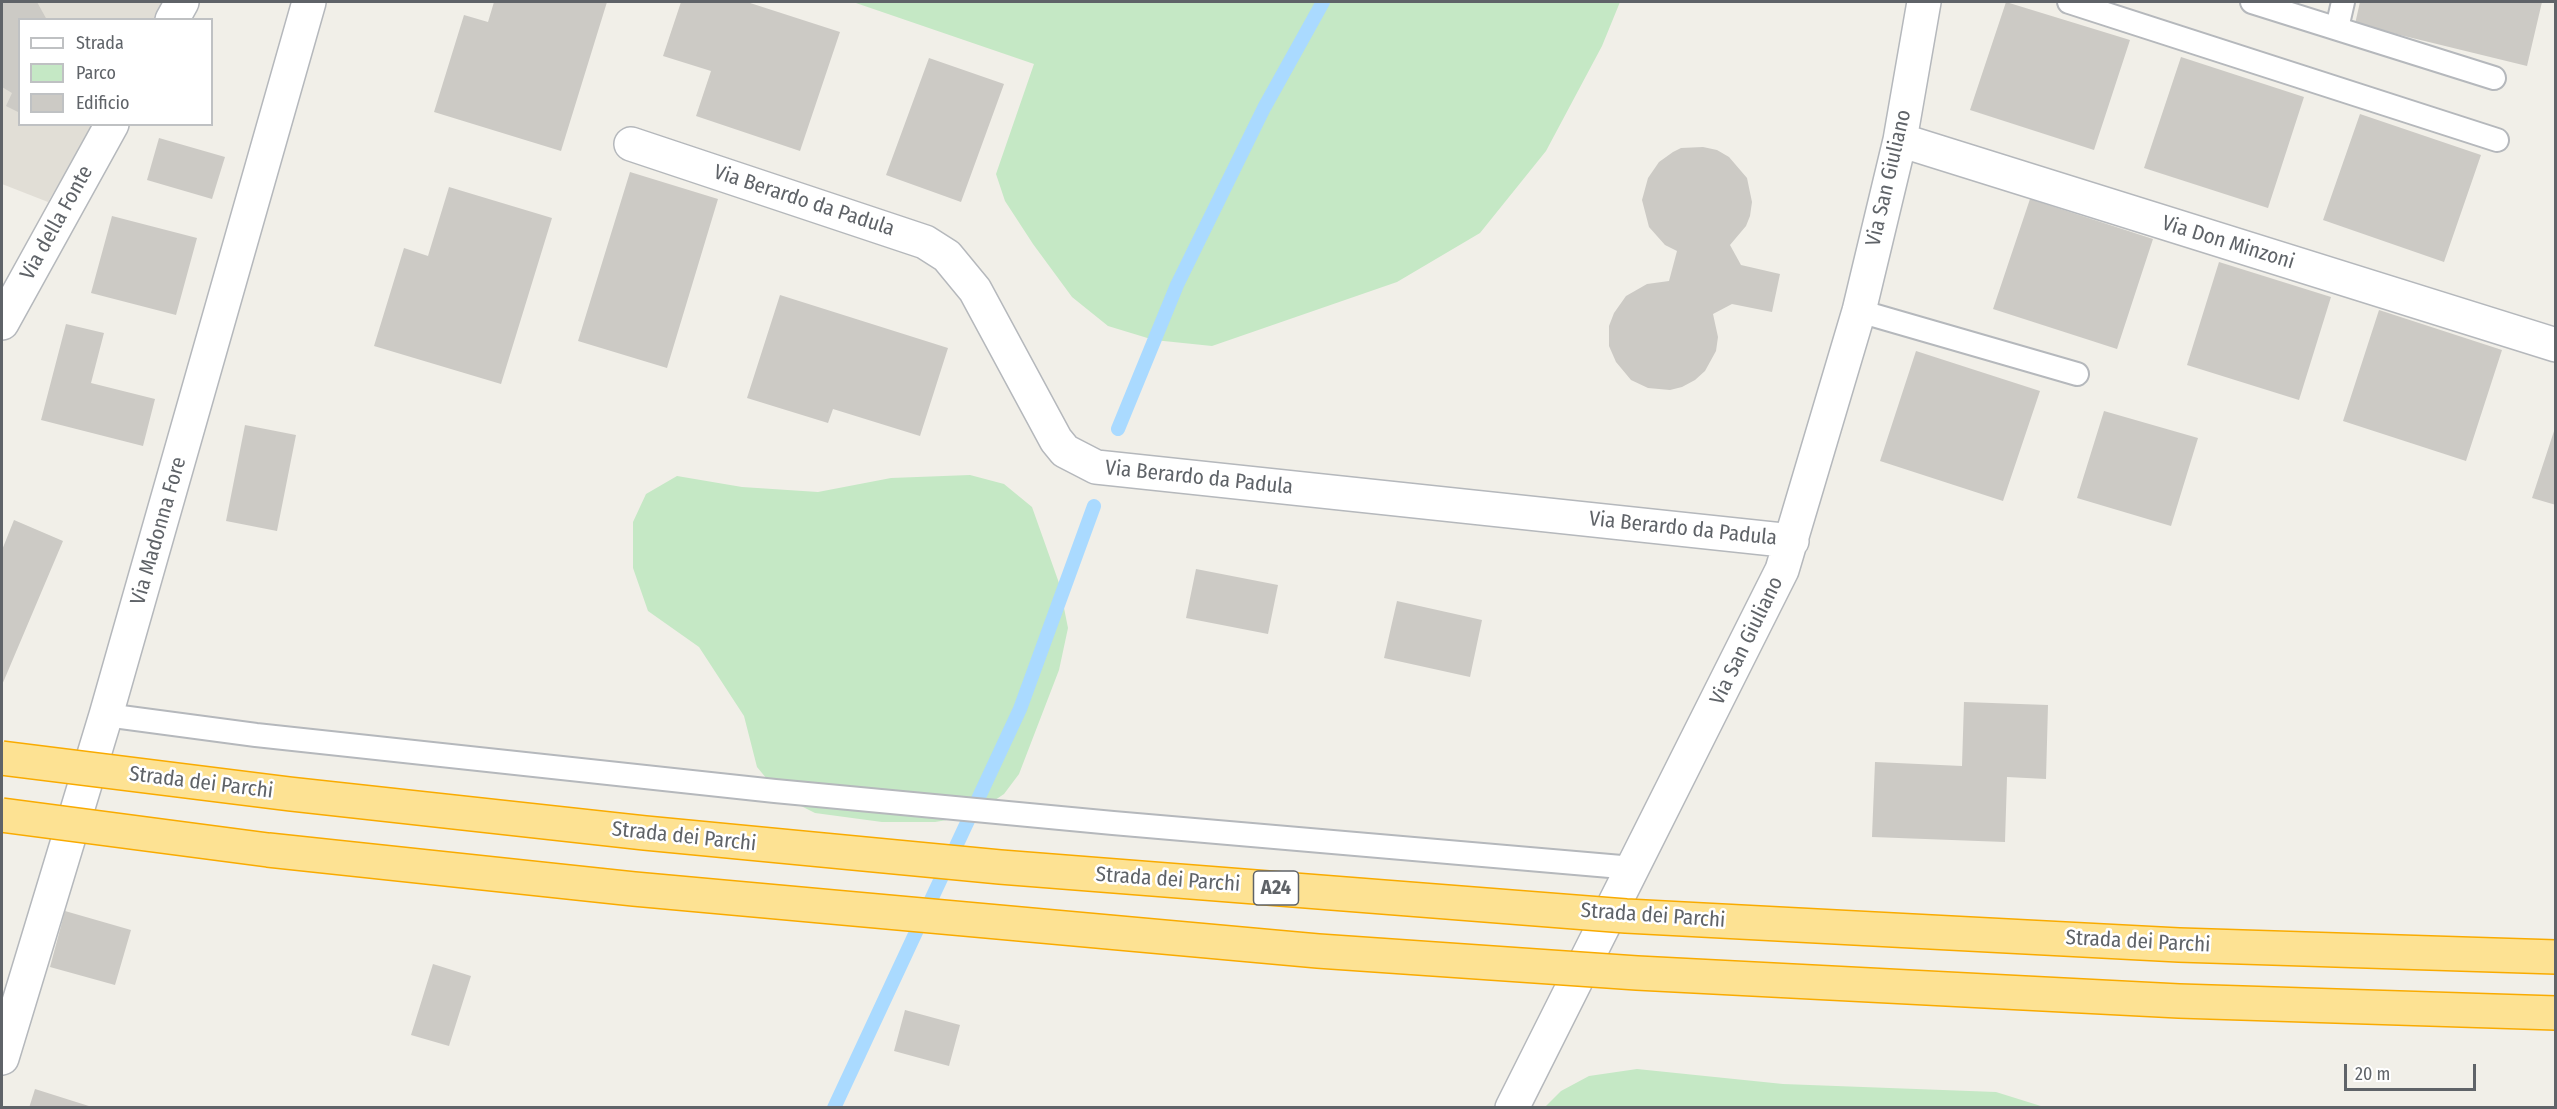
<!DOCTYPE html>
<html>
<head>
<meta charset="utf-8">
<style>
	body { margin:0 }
	#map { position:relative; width:2557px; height:1109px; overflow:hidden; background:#f1efe8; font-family:"Fira Sans Condensed",sans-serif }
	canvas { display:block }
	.frame { position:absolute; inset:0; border:3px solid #5f6368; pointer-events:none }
	.legend { position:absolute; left:18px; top:18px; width:195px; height:108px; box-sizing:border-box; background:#fff; border:2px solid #bfc1c3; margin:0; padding:8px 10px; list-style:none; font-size:18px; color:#5f6368 }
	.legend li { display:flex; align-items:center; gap:12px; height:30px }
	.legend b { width:30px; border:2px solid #bfc1c3 }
	.scale { position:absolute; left:2344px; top:1064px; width:132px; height:27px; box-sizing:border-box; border:3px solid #5f6368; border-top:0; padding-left:8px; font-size:18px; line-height:21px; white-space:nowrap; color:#5f6368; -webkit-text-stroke:4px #fff; paint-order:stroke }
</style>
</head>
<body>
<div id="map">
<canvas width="2557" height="1109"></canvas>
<div class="frame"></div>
<ul class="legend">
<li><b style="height:8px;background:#fff"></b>Strada</li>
<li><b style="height:16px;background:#c5e8c5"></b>Parco</li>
<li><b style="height:16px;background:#cccac5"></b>Edificio</li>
</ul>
<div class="scale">20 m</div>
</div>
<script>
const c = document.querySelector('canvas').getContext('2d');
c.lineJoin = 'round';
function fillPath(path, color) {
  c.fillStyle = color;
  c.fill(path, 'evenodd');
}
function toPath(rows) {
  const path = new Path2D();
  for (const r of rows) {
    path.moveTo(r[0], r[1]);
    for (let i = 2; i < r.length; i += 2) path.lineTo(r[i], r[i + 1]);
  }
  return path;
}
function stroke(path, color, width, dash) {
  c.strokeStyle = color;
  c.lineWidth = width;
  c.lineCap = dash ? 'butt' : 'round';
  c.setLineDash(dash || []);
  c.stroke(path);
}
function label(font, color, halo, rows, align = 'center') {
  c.font = font + ' "Fira Sans Condensed",sans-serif';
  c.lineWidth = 5;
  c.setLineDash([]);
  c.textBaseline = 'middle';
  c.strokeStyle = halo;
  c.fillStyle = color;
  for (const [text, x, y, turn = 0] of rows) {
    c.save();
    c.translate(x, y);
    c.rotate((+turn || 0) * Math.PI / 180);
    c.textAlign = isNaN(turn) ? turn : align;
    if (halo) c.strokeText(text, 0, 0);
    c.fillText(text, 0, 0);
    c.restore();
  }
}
const education = toPath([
	[2,2,168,2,157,19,20,20,20,124,94,125,48,202,2,184]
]);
const green = toPath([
	[853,2,1620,2,1602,46,1546,151,1480,233,1397,282,1212,346,1154,340,1108,326,1072,297,1033,244,1005,201,996,174,1034,64],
	[970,475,1004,484,1032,507,1059,583,1068,628,1059,670,1019,774,1004,794,983,808,959,818,935,822,882,822,815,813,781,796,757,767,744,716,699,647,648,611,633,568,633,522,646,494,677,476,742,487,818,492,891,478],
	[1637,1069,1783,1084,1996,1092,2044,1107,1545,1107,1561,1091,1589,1076]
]);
const stream = toPath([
	[1118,429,1177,285,1264,108,1323,2],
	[834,1108,1020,709,1094,506]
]);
const building = toPath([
	[2,2,37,2,47,20,20,20,20,113,6,106,12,93,2,87],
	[494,2,607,2,561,151,434,112,464,15,488,22],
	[681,2,747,2,840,32,800,151,696,116,711,71,663,56],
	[2006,2,2130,40,2094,150,1970,110],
	[2360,2,2542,2,2527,66,2355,24],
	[2181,57,2304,97,2268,208,2144,168],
	[929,58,1004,84,961,202,886,175],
	[2360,114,2481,155,2444,262,2323,220],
	[159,138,225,157,212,199,147,180],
	[1703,147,1717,150,1729,157,1747,178,1752,202,1750,216,1746,226,1730,245,1741,265,1780,274,1772,312,1732,304,1713,314,1718,337,1716,351,1705,371,1695,380,1682,387,1670,390,1648,388,1631,380,1616,362,1609,346,1609,326,1614,313,1626,296,1647,284,1669,281,1677,251,1665,245,1649,227,1642,200,1648,178,1659,162,1673,152,1681,148],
	[630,172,718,199,667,368,578,341],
	[449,187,552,218,501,384,374,346,404,248,428,256],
	[2030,199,2153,239,2117,349,1993,309],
	[112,216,197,238,176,315,91,293],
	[2219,262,2331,297,2299,400,2187,365],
	[780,295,948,348,920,436,833,409,828,423,747,398],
	[2379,310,2502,350,2466,461,2343,421],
	[66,324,104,333,91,383,155,399,143,446,41,420],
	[1916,351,2040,391,2003,501,1880,461],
	[2104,411,2198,438,2171,526,2077,498],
	[245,425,296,435,277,531,226,521],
	[2555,428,2556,428,2556,505,2532,498],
	[14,520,63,541,2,685,2,550],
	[1196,569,1278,585,1268,634,1186,618],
	[1397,601,1482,620,1470,677,1384,658],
	[1964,702,2048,705,2046,779,2007,777,2005,842,1872,837,1875,762,1962,766],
	[65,911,131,930,115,985,50,967],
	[433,964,471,976,449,1046,411,1035],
	[905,1010,960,1025,949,1066,894,1051],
	[35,1089,92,1107,91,1108,29,1108]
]);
const lane = toPath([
	[2069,2,2497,140],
	[2252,2,2494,78],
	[2337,28,2343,2],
	[1859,311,2077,374],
	[106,715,256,735,775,791,1113,823,1633,868]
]);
const street = toPath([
	[172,20,182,2],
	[1900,140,2556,345],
	[631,144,925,242,947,256,975,290,1056,440,1065,451,1096,467,1792,541],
	[2,323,112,124],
	[2,1058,106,715,309,2],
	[1512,1108,1782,570,1859,311,1900,140,1924,2]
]);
const highwayBridge = toPath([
	[2,758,290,794,645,833,1000,867,1626,916,2179,945,2556,957],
	[2,815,268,850,634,889,1318,951,1637,973,2179,1001,2556,1013]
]);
const shields = [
	[1276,888,45]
];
const shieldNames = [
	["A24",1276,888]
];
const streetNames = [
	["Via San Giuliano",1889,178,-77],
	["Via Berardo da Padula",804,201,18],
	["Via della Fonte",57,223,-61],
	["Via Don Minzoni",2228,243,17],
	["Via Berardo da Padula",1199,478,6],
	["Via Berardo da Padula",1683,529,6],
	["Via Madonna Fore",159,531,-74],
	["Via San Giuliano",1747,641,-64],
	["Strada dei Parchi",201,783,7],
	["Strada dei Parchi",684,837,6],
	["Strada dei Parchi",1168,880,4],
	["Strada dei Parchi",1653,916,4],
	["Strada dei Parchi",2138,942,3]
];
fillPath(education, '#e1ded6');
fillPath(green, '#c5e8c5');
stroke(stream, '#aadaff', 14);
fillPath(building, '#cccac5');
stroke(lane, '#b5b8bc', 26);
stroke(street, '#b5b8bc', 36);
stroke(lane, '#fff', 22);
stroke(street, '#fff', 33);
stroke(highwayBridge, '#f9ab00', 36, []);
stroke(highwayBridge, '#fde293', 33);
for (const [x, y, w] of shields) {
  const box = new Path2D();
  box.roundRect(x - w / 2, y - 17, w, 34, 4.5);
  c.fillStyle = '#fff';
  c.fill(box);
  stroke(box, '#5f6368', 1.5);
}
label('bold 20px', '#5f6368', null, shieldNames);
label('21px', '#5f6368', '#fff', streetNames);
</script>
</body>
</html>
